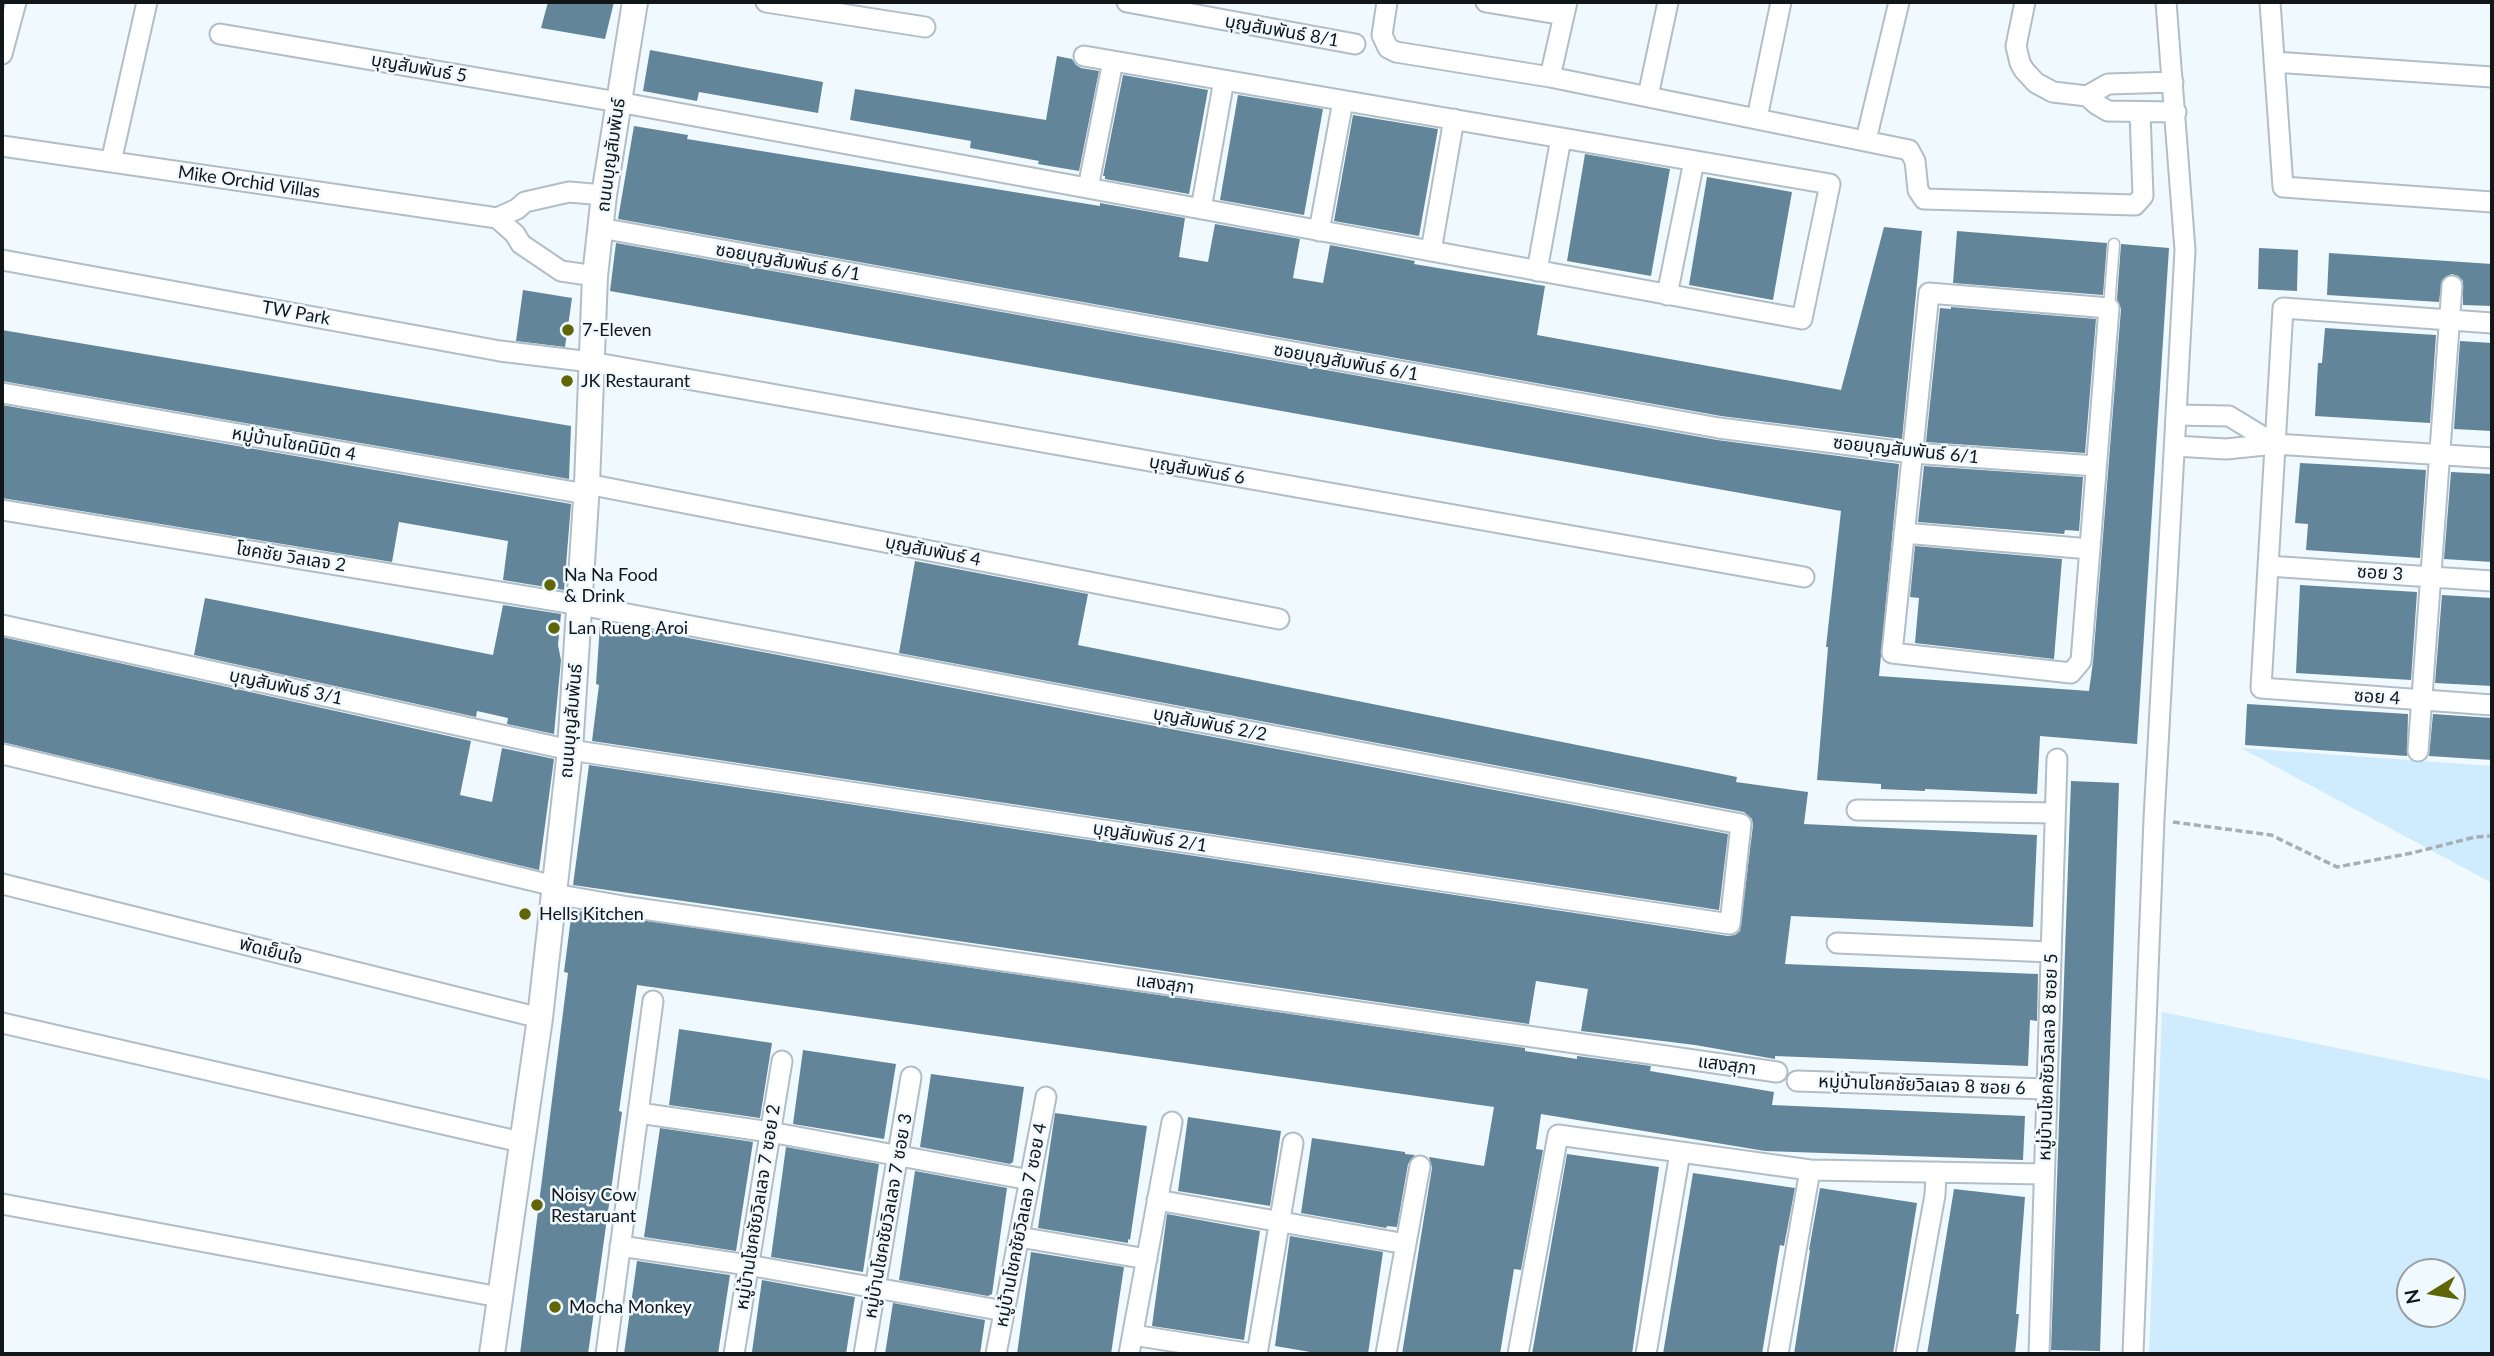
<!DOCTYPE html>
<html>
<head>
<meta charset="utf-8">
<style>
	body { margin:0 }
	#map { position:relative; width:2494px; height:1356px; overflow:hidden; background:#f0f9fe; font-family:Lato,sans-serif }
	canvas { display:block }
	.frame { position:absolute; inset:0; border:4px solid #111619; pointer-events:none }
	.north { position:absolute; left:2396px; top:1258px; width:70px; height:70px; box-sizing:border-box; background:#f0f9fe; border:2px solid #979ea2; border-radius:50%; rotate:259deg; font-size:19px; font-weight:700; line-height:28px; text-align:center; color:#111619 }
	.north::after { content:''; display:block; margin:auto; width:24px; height:32px; background:#606605; clip-path:polygon(50% 0,100% 100%,50% 72%,0 100%) }
</style>
</head>
<body>
<div id="map">
<canvas width="2494" height="1356"></canvas>
<div class="frame"></div>
<div class="north">N</div>
</div>
<script>
const c = document.querySelector('canvas').getContext('2d');
c.lineJoin = 'round';
function fillPath(path, color) {
  c.fillStyle = color;
  c.fill(path, 'evenodd');
}
function toPath(rows) {
  const path = new Path2D();
  for (const r of rows) {
    path.moveTo(r[0], r[1]);
    for (let i = 2; i < r.length; i += 2) path.lineTo(r[i], r[i + 1]);
  }
  return path;
}
function stroke(path, color, width, dash) {
  c.strokeStyle = color;
  c.lineWidth = width;
  c.lineCap = dash ? 'butt' : 'round';
  c.setLineDash(dash || []);
  c.stroke(path);
}
function label(font, color, halo, rows, align = 'center') {
  c.font = font + ' Lato,"Noto Sans Thai",sans-serif';
  c.lineWidth = 5;
  c.setLineDash([]);
  c.textBaseline = 'middle';
  c.strokeStyle = halo;
  c.fillStyle = color;
  for (const [text, x, y, turn = 0] of rows) {
    c.save();
    c.translate(x, y);
    c.rotate((+turn || 0) * Math.PI / 180);
    c.textAlign = isNaN(turn) ? turn : align;
    if (halo) c.strokeText(text, 0, 0);
    c.fillText(text, 0, 0);
    c.restore();
  }
}
const green = toPath([
	[2241,748,2492,766,2492,883],
	[2162,1012,2492,1080,2492,1354,2149,1354],
	[2410,1272,2452,1272,2452,1314,2410,1314]
]);
const building = toPath([
	[548,2,614,2,605,39,541,28],
	[650,50,823,82,818,113,699,92,697,101,643,91],
	[1057,56,1072,59,1076,65,1081,68,1099,71,1079,171,1038,164,1039,161,970,148,971,141,850,120,855,89,1046,120],
	[1123,75,1208,90,1189,194,1105,179,1105,176,1103,176],
	[1238,95,1323,109,1304,215,1220,200],
	[1353,115,1438,129,1419,236,1334,221],
	[634,126,688,135,687,139,1100,206,1100,203,1185,218,1179,257,1208,262,1215,224,1300,239,1293,278,1323,283,1330,245,1415,261,1414,264,1545,286,1537,335,1841,390,1884,227,1922,231,1902,439,1721,416,618,219],
	[1585,154,1670,169,1651,276,1567,261],
	[1707,177,1792,192,1773,300,1689,285],
	[1957,231,2107,243,2103,295,1953,283],
	[616,243,1717,440,1899,464,1879,676,2089,691,2093,662,2121,309,2117,299,2121,244,2169,248,2137,744,2040,736,2037,794,1925,789,1925,791,1881,789,1881,784,1817,780,1828,647,1826,647,1841,511,610,291],
	[2259,248,2298,250,2297,291,2258,289],
	[2329,253,2492,264,2492,306,2463,305,2463,281,2458,276,2452,274,2442,280,2439,302,2327,295],
	[523,290,572,298,565,347,516,341],
	[1951,307,2096,319,2085,453,1926,442,1940,308,1951,309],
	[2325,328,2436,335,2430,423,2315,416,2318,363,2322,363],
	[2,330,571,426,569,479,2,381],
	[2460,341,2492,343,2492,431,2454,429],
	[2,405,571,504,564,590,503,580,508,541,399,522,392,562,2,498],
	[2300,463,2426,470,2420,558,2306,550,2308,524,2295,523],
	[1924,466,2083,477,2079,531,2065,530,2064,534,1918,522],
	[2451,472,2492,474,2492,562,2444,559],
	[1915,546,2062,559,2054,659,1915,643,1919,598,1910,597],
	[915,561,1088,594,1078,645,1737,777,1736,782,1808,792,1804,824,2037,835,2033,927,1791,916,1785,964,2038,974,2037,1021,2030,1020,2028,1066,1775,1056,1775,1059,1695,1045,1581,1031,1588,989,1536,981,1529,1024,573,885,589,765,1728,936,1735,935,1740,931,1753,825,1752,819,1744,812,899,653],
	[2300,585,2417,592,2411,680,2296,673],
	[2442,595,2492,598,2492,686,2435,683],
	[205,598,493,655,503,605,561,614,558,645,561,660,554,734,507,724,508,718,477,711,476,717,194,655],
	[600,624,630,627,1728,834,1719,910,592,741,599,685,596,684],
	[2,637,471,741,460,795,492,802,502,748,554,759,539,870,2,742],
	[2247,704,2408,714,2407,756,2245,745],
	[2433,714,2492,718,2492,760,2429,756],
	[2071,781,2119,783,2100,1351,2051,1350],
	[572,910,1525,1048,1525,1051,1577,1059,1577,1056,1651,1066,1650,1071,1774,1092,1772,1105,2025,1116,2023,1160,1765,1151,1541,1114,1536,1149,1543,1150,1521,1270,1514,1269,1500,1354,1402,1354,1432,1168,1429,1157,1484,1166,1494,1107,637,985,619,1111,622,1112,588,1354,520,1354,568,973,564,972],
	[679,1029,772,1043,760,1118,669,1105],
	[803,1050,896,1064,884,1139,793,1124],
	[931,1074,1024,1087,1013,1162,1010,1164,920,1147],
	[1055,1113,1147,1126,1130,1240,1128,1239,1128,1243,1038,1228],
	[1188,1117,1281,1131,1270,1206,1178,1191],
	[660,1128,753,1142,736,1251,644,1237],
	[1312,1138,1405,1152,1405,1154,1415,1155,1408,1164,1397,1227,1387,1226,1386,1228,1301,1213],
	[786,1147,879,1164,863,1272,771,1257],
	[1567,1154,1659,1167,1632,1354,1532,1354],
	[915,1171,1007,1188,992,1294,988,1296,899,1280],
	[1693,1173,1795,1188,1784,1246,1780,1245,1762,1354,1663,1354],
	[1820,1188,1917,1203,1893,1354,1794,1354,1810,1250,1809,1250],
	[1954,1189,2025,1197,2016,1314,2019,1314,2015,1354,1927,1354],
	[1167,1214,1260,1231,1244,1340,1152,1326],
	[1290,1236,1383,1252,1368,1354,1322,1354,1275,1346],
	[1031,1252,1124,1267,1111,1354,1017,1354],
	[637,1261,730,1275,718,1354,624,1354],
	[762,1280,855,1297,846,1354,767,1354,752,1352],
	[893,1303,985,1320,980,1354,885,1354]
]);
const path = toPath([
	[2173,822,2271,835,2337,867,2412,853,2475,837,2492,836]
]);
const service = toPath([
	[2109,308,2114,244]
]);
const minor = toPath([
	[766,2,925,27],
	[1127,2,1355,44],
	[1387,2,1382,35,1388,48,1396,52,1550,77],
	[1486,2,1564,15],
	[1567,2,1550,77,1909,150,1915,161,1918,190,1924,199,2135,205,2143,196,2140,112],
	[2025,2,2016,46,2020,63,2024,70,2036,83,2053,92,2087,96],
	[2270,2,2283,187,2492,202],
	[220,34,618,102,1802,319,1830,184,1084,56],
	[2,54,16,2],
	[2274,62,2492,77],
	[2173,82,2108,84,2087,96,2096,104,2108,111,2176,112],
	[1648,96,1668,2],
	[1757,118,1781,2],
	[1866,140,1899,2],
	[2,146,497,218,517,209,525,202,569,192,604,195],
	[111,162,147,2],
	[1088,188,1113,61],
	[1201,209,1224,80],
	[497,218,515,234,521,244,561,271,595,276],
	[600,228,1719,428,1912,453,2096,466],
	[1319,231,1343,101],
	[1431,251,1454,119],
	[2,260,500,351,591,362,1804,577],
	[1537,271,1561,138],
	[1929,293,2109,308,2081,661,2071,673,1892,653,1929,293],
	[1667,295,1694,161],
	[2492,323,2283,308,2261,688,2492,705],
	[2,393,586,494],
	[2176,415,2229,416,2275,444],
	[2175,446,2226,449,2275,444,2492,458],
	[587,484,1279,619],
	[2,510,580,605,1741,824,1730,924,570,750,2,625],
	[1904,533,2090,549],
	[2268,566,2492,581],
	[2418,751,2452,286],
	[2,754,555,886],
	[1857,810,2055,813],
	[2,884,540,1018],
	[554,894,629,907,1777,1072],
	[1837,943,2051,952],
	[2,1023,521,1142],
	[1797,1081,2047,1089],
	[639,1113,770,1132,1030,1180],
	[1157,1200,1406,1244],
	[2,1204,499,1297],
	[1019,1237,1147,1259],
	[620,1246,748,1265,1004,1311],
	[1133,1335,1252,1354],
	[606,1354,653,1001],
	[734,1354,782,1061],
	[864,1354,911,1077],
	[996,1354,1046,1097],
	[1129,1354,1172,1122],
	[1257,1354,1293,1143],
	[1386,1354,1420,1166],
	[1518,1354,1558,1135,1810,1170,2044,1174],
	[1646,1354,1680,1153],
	[1778,1354,1810,1170],
	[1906,1354,1935,1195,1936,1172],
	[2039,1354,2057,759],
	[2133,1354,2154,819,2185,250,2166,2]
]);
const tertiary = toPath([
	[492,1354,540,1018,570,750,587,484,595,276,604,195,635,2]
]);
const markers = [
	[568,330,7,"#606605"],
	[567,381,7,"#606605"],
	[550,585,7,"#606605"],
	[554,628,7,"#606605"],
	[525,914,7,"#606605"],
	[537,1205,7,"#606605"],
	[555,1307,7,"#606605"]
];
const streetNames = [
	["บุญสัมพันธ์ 8/1",1282,31,10],
	["บุญสัมพันธ์ 5",419,68,10],
	["ถนนบุญสัมพันธ์",611,155,-82],
	["Mike Orchid Villas",249,182,8],
	["ซอยบุญสัมพันธ์ 6/1",788,262,10],
	["TW Park",296,313,10],
	["ซอยบุญสัมพันธ์ 6/1",1346,362,10],
	["หมู่บ้านโชคนิมิต 4",294,444,10],
	["ซอยบุญสัมพันธ์ 6/1",1906,450,6],
	["บุญสัมพันธ์ 6",1197,470,10],
	["บุญสัมพันธ์ 4",933,551,11],
	["โชคชัย วิลเลจ 2",291,557,9],
	["ซอย 3",2380,573,4],
	["บุญสัมพันธ์ 3/1",286,687,12],
	["ซอย 4",2377,697,4],
	["ถนนบุญสัมพันธ์",571,721,-85],
	["บุญสัมพันธ์ 2/2",1210,724,11],
	["บุญสัมพันธ์ 2/1",1150,837,9],
	["พัดเย็นใจ",271,951,14],
	["แสงสุภา",1165,984,8],
	["หมู่บ้านโชคชัยวิลเลจ 8 ซอย 5",2048,1057,-88],
	["แสงสุภา",1727,1065,8],
	["หมู่บ้านโชคชัยวิลเลจ 8 ซอย 6",1922,1085,2],
	["หมู่บ้านโชคชัยวิลเลจ 7 ซอย 2",758,1207,-81],
	["หมู่บ้านโชคชัยวิลเลจ 7 ซอย 3",888,1216,-80],
	["หมู่บ้านโชคชัยวิลเลจ 7 ซอย 4",1021,1225,-79]
];
const poiNames = [
	["7-Eleven",582,330],
	["JK Restaurant",581,381],
	["Na Na Food",564,575],
	["& Drink",564,596],
	["Lan Rueng Aroi",568,628],
	["Hells Kitchen",539,914],
	["Noisy Cow",551,1195],
	["Restaruant",551,1216],
	["Mocha Monkey",569,1307]
];
fillPath(green, '#cfebfe');
fillPath(building, '#63859a');
stroke(service, '#b1bec7', 13);
stroke(minor, '#b1bec7', 23);
stroke(tertiary, '#b1bec7', 28);
stroke(path, '#a7afb3', 3.5, [7, 3.5]);
stroke(service, '#fff', 10);
stroke(minor, '#fff', 19);
stroke(tertiary, '#fff', 24);
for (const [x, y, r, color] of markers) {
  const dot = new Path2D();
  dot.arc(x, y, r, 0, 2 * Math.PI);
  c.fillStyle = color;
  c.fill(dot);
  stroke(dot, '#f0f9fe', 2.5);
}
label('18px', '#111619', '#f0f9fe', streetNames);
label('18px', '#111619', '#f0f9fe', poiNames, 'left');
</script>
</body>
</html>
